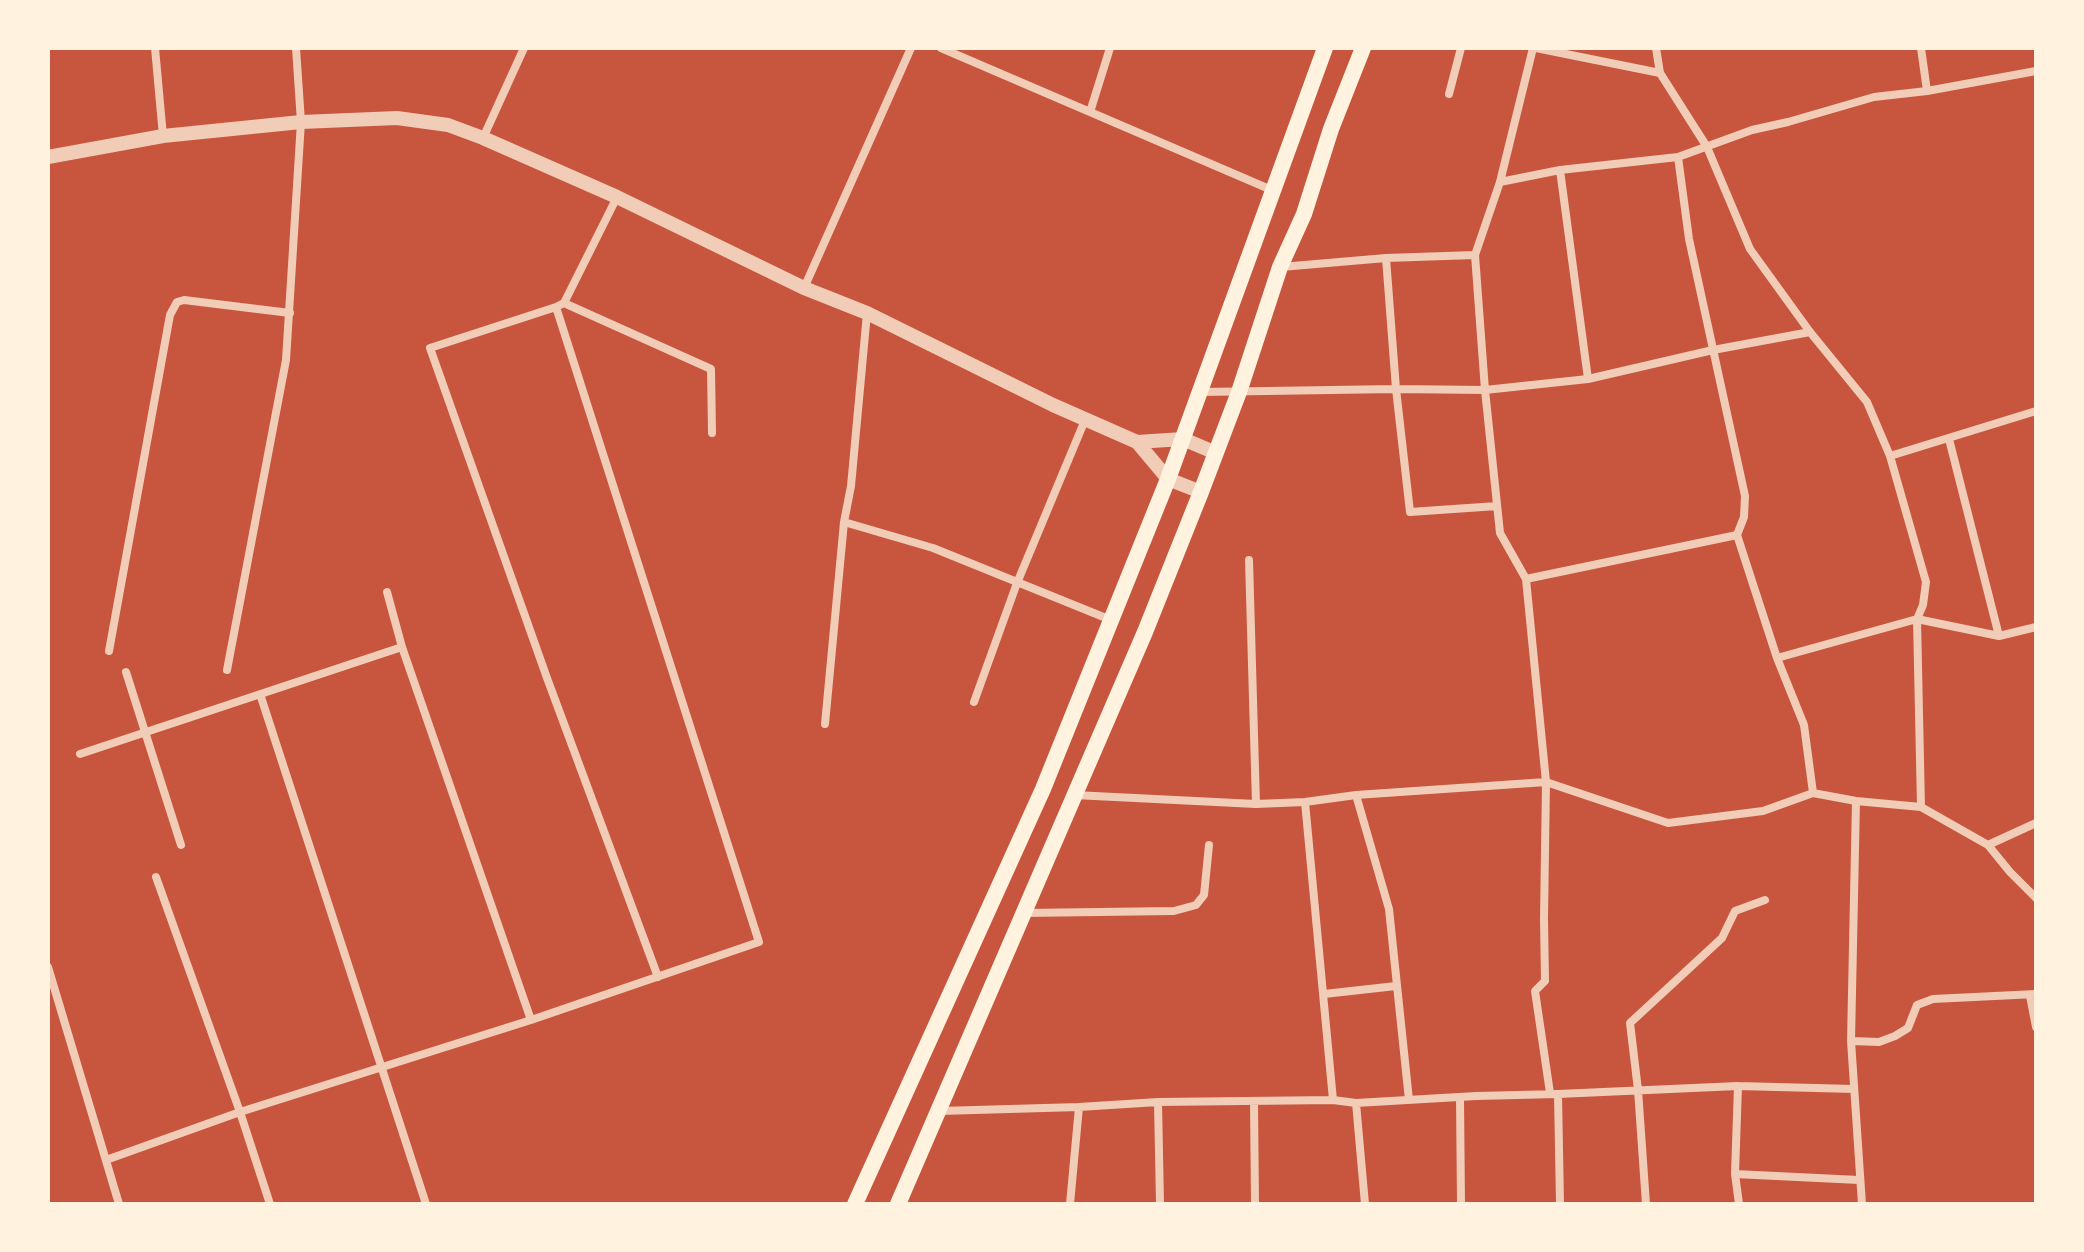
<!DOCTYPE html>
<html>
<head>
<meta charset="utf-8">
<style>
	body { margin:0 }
	#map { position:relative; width:2084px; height:1252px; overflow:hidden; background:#c8553d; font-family:Lora,serif }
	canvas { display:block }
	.frame { position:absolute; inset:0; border:50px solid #fff3e0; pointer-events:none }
</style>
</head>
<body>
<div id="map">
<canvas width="2084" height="1252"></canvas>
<div class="frame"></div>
</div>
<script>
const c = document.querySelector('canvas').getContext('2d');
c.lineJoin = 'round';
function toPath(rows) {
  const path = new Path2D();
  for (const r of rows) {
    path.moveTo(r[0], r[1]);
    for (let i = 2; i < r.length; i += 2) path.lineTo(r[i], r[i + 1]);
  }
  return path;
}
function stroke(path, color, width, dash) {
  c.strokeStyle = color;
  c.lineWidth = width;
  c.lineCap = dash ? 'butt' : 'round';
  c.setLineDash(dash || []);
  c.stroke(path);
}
const minor = toPath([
	[155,48,163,136],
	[941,48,1274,191],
	[1533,48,1500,182,1475,255,1485,390,1500,533,1526,579,1546,782,1544,919,1545,981,1535,991,1550,1093],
	[1536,48,1660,73],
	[1656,48,1660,73,1707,147,1750,249,1810,332,1867,402,1890,456,1926,582,1923,605,1917,619,1921,807],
	[1921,48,1927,91],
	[1449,94,1461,48],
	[1090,112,1110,48],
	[483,138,524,48],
	[1560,170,1678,157],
	[1500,182,1560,170,1588,379],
	[1386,258,1396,389,1410,512,1497,506],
	[1281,267,1386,258,1475,255],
	[804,288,911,48],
	[564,303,617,197],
	[556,307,430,348,547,678,658,977],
	[867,313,851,486,844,522,933,548,1111,620],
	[1201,392,1396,389,1485,390,1588,379,1713,350,1810,332],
	[1949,439,1999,636],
	[1890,456,2036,411],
	[1249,560,1256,804],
	[1526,579,1737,535],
	[387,592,402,647,531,1020],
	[109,651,170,315,177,302,184,300,290,313],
	[1777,658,1917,619,1999,636,2036,627],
	[227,670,286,360,301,122,296,48],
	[126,672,181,845],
	[260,694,426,1204],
	[974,702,1017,583,1085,420],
	[825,724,844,522],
	[80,754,402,647],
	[1813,793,1804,725,1777,658,1737,535,1744,517,1745,496,1689,239,1678,157,1752,130,1788,122,1874,97,1927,91,2036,71],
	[1074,795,1256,804,1305,802,1356,795,1546,782,1668,823,1763,811,1813,793,1856,801,1921,807,1988,845,2010,872,2036,898],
	[1356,795,1389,909,1409,1100],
	[1856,801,1851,1041,1862,1204],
	[1305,802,1333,1100],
	[1988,845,2036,823],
	[156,877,240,1112,270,1204],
	[1024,913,1174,911,1196,905,1204,895,1209,845],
	[48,967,119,1204],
	[1324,994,1396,986],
	[2030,996,2036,1027],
	[1851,1041,1879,1042,1895,1036,1908,1028,1917,1005,1933,999,2036,994],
	[1738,1086,1735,1174,1739,1204],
	[1558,1094,1560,1204],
	[1460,1098,1461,1204],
	[1254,1101,1255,1204],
	[1158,1102,1160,1204],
	[1356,1103,1365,1204],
	[940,1111,1079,1107,1158,1102,1333,1100,1356,1103,1476,1096,1558,1094,1738,1086,1854,1089],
	[106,1160,240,1112,531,1020,759,942,556,307,564,303,711,369,712,433],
	[1735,1174,1859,1180],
	[1070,1204,1079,1107],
	[1646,1204,1638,1090,1630,1023,1722,938,1735,911,1765,900]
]);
const tertiary = toPath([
	[48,157,163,136,301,122,397,118,448,125,483,138,617,197,804,288,867,313,1053,405,1137,442,1168,479,1201,492],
	[1137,442,1183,439,1216,453]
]);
const primary = toPath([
	[855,1204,1043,789,1168,479,1325,48],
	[898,1204,1145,632,1201,492,1239,392,1280,267,1304,214,1331,129,1363,48]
]);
stroke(minor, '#f1ccb7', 8);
stroke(tertiary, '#f1ccb7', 14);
stroke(primary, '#fff3e0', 16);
</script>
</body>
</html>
